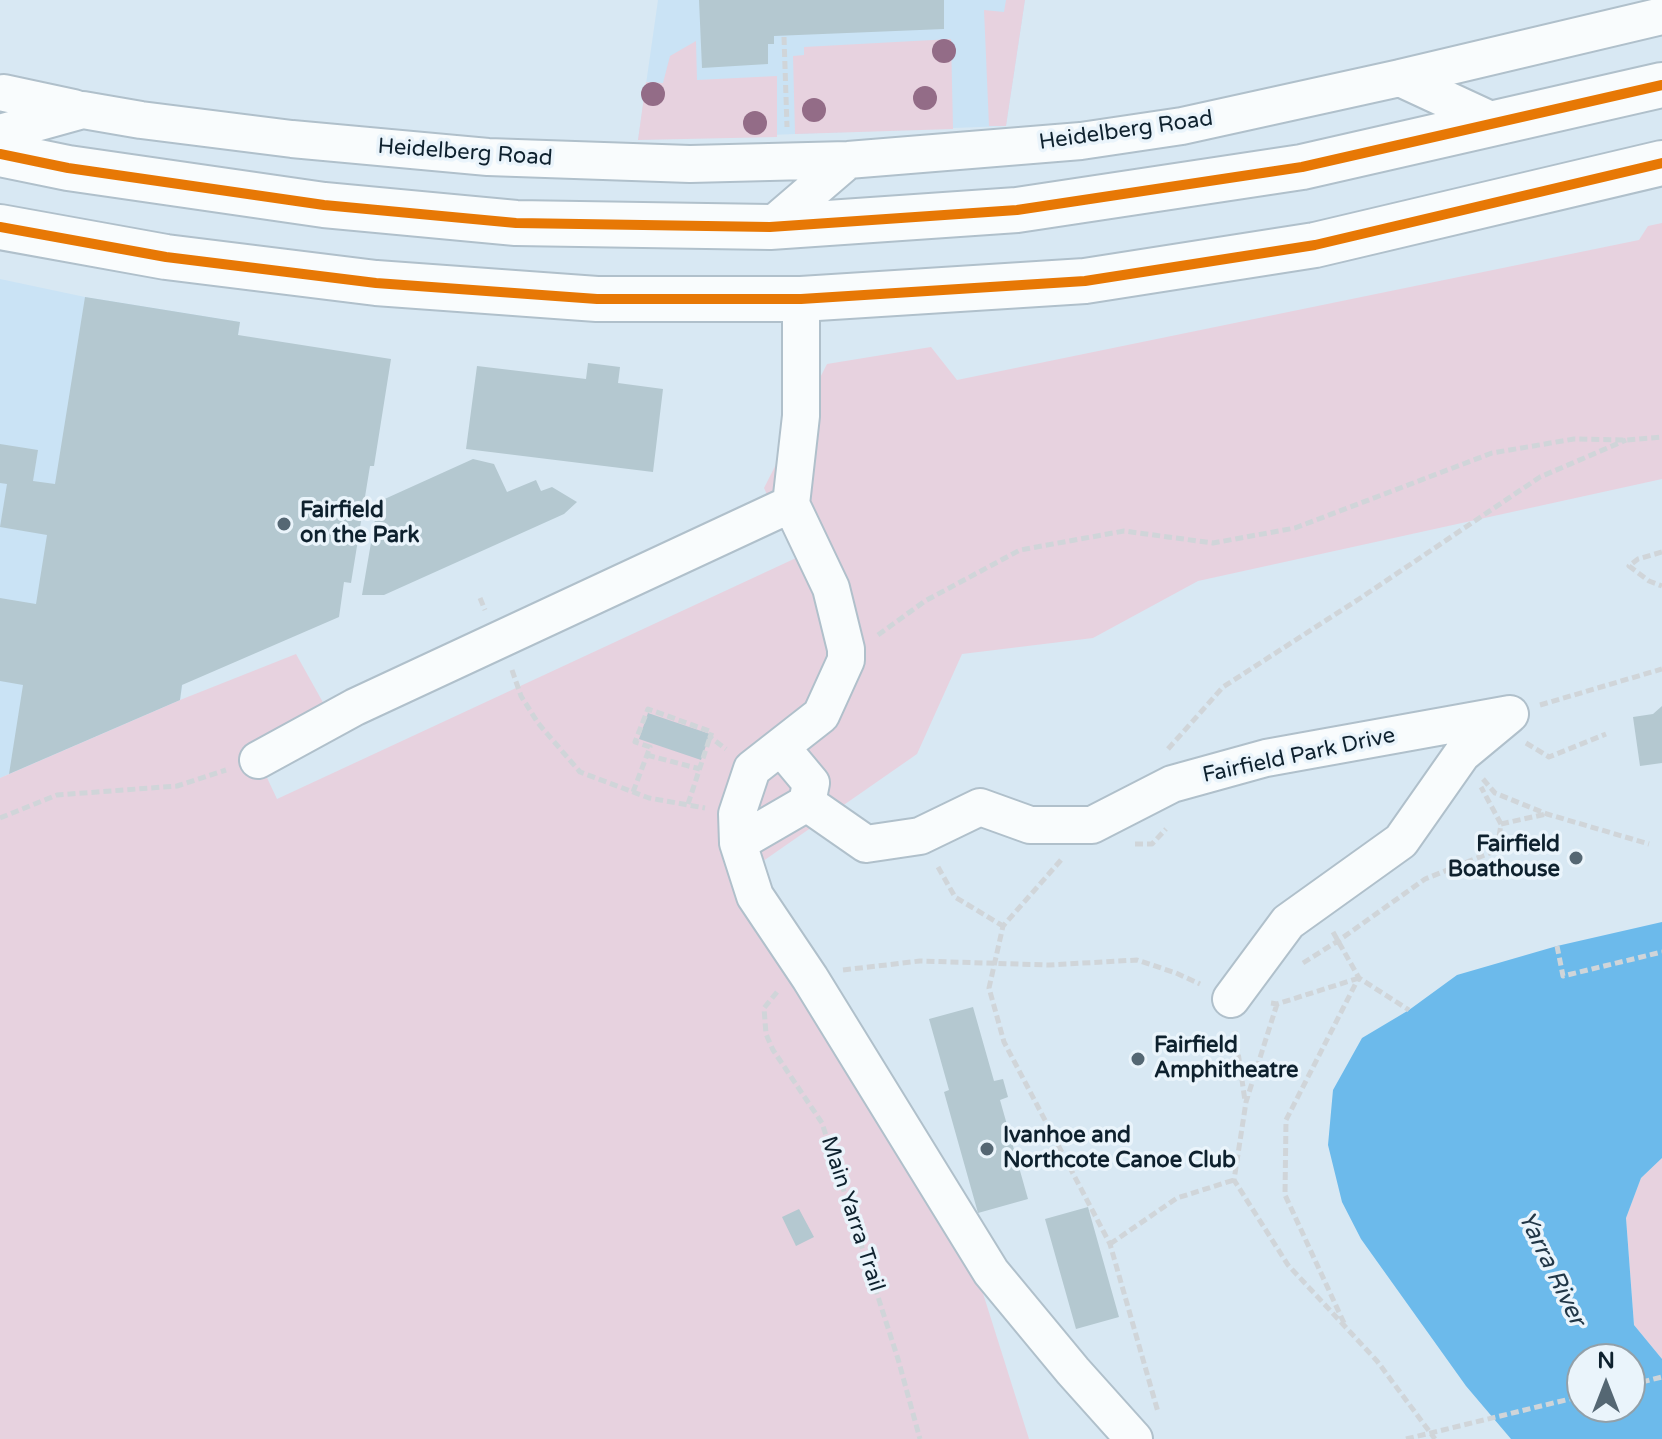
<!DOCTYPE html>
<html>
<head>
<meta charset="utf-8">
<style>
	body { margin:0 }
	#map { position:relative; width:1662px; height:1439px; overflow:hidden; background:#d8e8f3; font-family:"Varela Round",sans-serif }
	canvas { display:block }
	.north { position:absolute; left:1566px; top:1343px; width:80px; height:80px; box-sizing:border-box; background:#eaf4fb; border:2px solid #92a0a9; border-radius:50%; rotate:0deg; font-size:22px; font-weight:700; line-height:32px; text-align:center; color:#0e212e }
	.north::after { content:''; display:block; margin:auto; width:28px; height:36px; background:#556773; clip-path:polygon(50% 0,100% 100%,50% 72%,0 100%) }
</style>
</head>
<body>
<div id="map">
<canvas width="1662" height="1439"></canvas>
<div class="north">N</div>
</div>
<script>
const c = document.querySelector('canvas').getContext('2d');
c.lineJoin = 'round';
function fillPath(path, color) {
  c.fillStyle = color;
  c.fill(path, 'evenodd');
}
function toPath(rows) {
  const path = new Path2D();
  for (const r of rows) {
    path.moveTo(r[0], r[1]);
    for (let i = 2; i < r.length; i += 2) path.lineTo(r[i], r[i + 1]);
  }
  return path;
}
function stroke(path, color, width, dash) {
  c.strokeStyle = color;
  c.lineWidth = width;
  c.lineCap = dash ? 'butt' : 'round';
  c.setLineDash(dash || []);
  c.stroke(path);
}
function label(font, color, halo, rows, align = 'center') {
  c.font = font + ' "Varela Round",sans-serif';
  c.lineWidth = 7;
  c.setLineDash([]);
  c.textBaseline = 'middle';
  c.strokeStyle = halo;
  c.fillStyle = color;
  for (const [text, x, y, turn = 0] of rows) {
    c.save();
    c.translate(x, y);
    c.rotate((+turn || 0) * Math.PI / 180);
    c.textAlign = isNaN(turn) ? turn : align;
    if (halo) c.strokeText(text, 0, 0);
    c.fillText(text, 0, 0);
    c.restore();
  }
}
const built = toPath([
	[658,0,1025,0,1006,126,638,140],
	[0,279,85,297,240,322,180,700,0,778]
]);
const green = toPath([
	[1006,0,1025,0,1006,126,989,126,984,10,1004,12],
	[951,39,953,129,795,134,793,56,804,55,804,47],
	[696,41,697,80,777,76,777,137,638,140,646,82,663,83,670,56],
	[1662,223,1662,479,1198,581,1093,638,962,654,917,754,733,882,981,1287,1029,1439,0,1439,0,778,180,700,296,654,330,715,254,750,277,799,796,558,764,488,827,364,931,347,957,380,1639,240,1648,226],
	[1662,1158,1662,1359,1634,1325,1626,1218,1641,1178]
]);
const water = toPath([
	[1662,922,1662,1158,1641,1178,1626,1218,1634,1325,1662,1359,1662,1439,1511,1439,1466,1386,1361,1239,1342,1202,1328,1145,1333,1090,1362,1038,1409,1010,1457,975,1557,946],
	[1582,1359,1630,1359,1630,1407,1582,1407]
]);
const building = toPath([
	[699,0,944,0,944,29,774,36,774,44,768,44,768,64,702,68],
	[85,297,240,322,238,335,391,359,374,466,370,466,351,583,344,582,339,617,182,685,180,700,9,774,23,685,0,681,0,598,36,604,47,535,0,527,7,484,0,483,0,444,38,450,33,481,55,484],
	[588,363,620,367,618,383,663,389,653,472,466,449,477,366,586,379],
	[473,459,494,464,507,492,536,480,541,491,552,487,577,502,564,514,384,595,362,595,378,502],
	[1662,706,1662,763,1640,766,1633,717,1653,714],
	[648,713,710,734,701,760,639,739],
	[973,1007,994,1081,1003,1079,1008,1097,1000,1100,1028,1199,978,1213,944,1092,949,1090,929,1019],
	[1088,1207,1119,1317,1076,1329,1045,1219],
	[799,1209,814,1237,796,1246,782,1217]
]);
const path = toPath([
	[784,37,787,127],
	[1662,552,1638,559,1629,566,1649,581,1662,586],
	[480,598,485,610],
	[878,635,925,601,1020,550,1124,531,1213,543,1295,528,1492,453,1574,439,1626,440,1662,437],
	[512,670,521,696,538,723,580,772,649,798,705,808],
	[1540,705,1662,669],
	[1526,743,1549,757,1606,734],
	[1168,749,1223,687,1359,599,1540,477,1626,440],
	[647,755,700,769],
	[1483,779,1495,793,1547,814,1649,844],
	[633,792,650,747,635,742,648,709,712,732,710,737,726,749],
	[688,804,710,737],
	[0,818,57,795,177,786,226,770],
	[1501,824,1546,814],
	[1135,844,1152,844,1166,829],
	[1061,860,1003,926,989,988,1004,1042,1110,1244,1158,1412],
	[938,867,955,897,1003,926],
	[1333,932,1359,978,1409,1010],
	[1557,946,1563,976,1662,952],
	[1303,963,1338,941,1425,879,1497,850,1501,824,1481,787],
	[843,970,920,961,1049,965,1137,960,1176,973,1200,984],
	[777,992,764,1008,766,1034,773,1050,822,1123,898,1359,920,1439],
	[1271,1003,1277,1004,1359,978],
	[1277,1004,1246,1102,1234,1180,1288,1265,1377,1361,1435,1439],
	[1235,1031,1245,1101],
	[1110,1244,1177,1198,1234,1180],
	[1344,1323,1285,1195,1286,1120,1358,979],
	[1630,1385,1662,1377]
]);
const minor = toPath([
	[1400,78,1662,16],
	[4,93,74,108],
	[0,133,83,110,141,120,292,139,488,157,690,164,848,160,1081,141,1182,126,1400,78,1495,122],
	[770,227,848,160],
	[801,299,801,416,791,504,831,588,846,649,846,660,821,715,752,769,737,814,738,843,755,896,810,978,991,1272,1073,1371,1134,1439],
	[781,747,811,783,807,803],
	[258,760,355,707,791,504],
	[807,803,866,844,920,836,980,807,1030,825,1092,825,1172,784,1266,758,1510,714],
	[738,843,807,803],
	[1231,999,1288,922,1401,841,1462,754,1509,715]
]);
const major = toPath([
	[0,154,68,168,324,205,516,223,770,227,1017,210,1302,167,1662,85],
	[0,227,166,257,376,283,597,299,801,299,1085,281,1315,245,1662,163]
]);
const pathBridge = toPath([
	[1406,1439,1582,1396]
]);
const bus1 = toPath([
	[0,154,68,168,324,205,516,223,770,227,1017,210,1302,167,1662,85],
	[0,227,166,257,376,283,597,299,801,299,1085,281,1315,245,1662,163]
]);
const trees = [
	[944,51],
	[653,94],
	[925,98],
	[814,110],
	[755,123]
];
const markers = [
	[284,524,8,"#556773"],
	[1576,858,8,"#556773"],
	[1138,1059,8,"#556773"],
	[987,1149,8,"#556773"]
];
const streetNames = [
	["Heidelberg Road",1126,131,-8],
	["Heidelberg Road",465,153,4],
	["Fairfield Park Drive",1299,756,-12],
	["Main Yarra Trail",852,1214,72]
];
const poiNames = [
	["Fairfield",300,511],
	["on the Park",300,536],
	["Fairfield",1560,845,"right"],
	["Boathouse",1560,870,"right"],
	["Fairfield",1154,1046],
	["Amphitheatre",1154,1071],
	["Ivanhoe and",1003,1136],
	["Northcote Canoe Club",1003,1161]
];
const waterNames = [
	["Yarra River",1551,1269,64]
];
fillPath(built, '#cae3f5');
fillPath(green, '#e7d2df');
fillPath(water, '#6cbaeb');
fillPath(building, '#b4c8d0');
stroke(minor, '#b0c0cb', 40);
stroke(major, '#b0c0cb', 48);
stroke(path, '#d0d5d9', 5, [8, 4]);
stroke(minor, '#f9fcfd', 36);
stroke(major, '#f9fcfd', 44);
stroke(pathBridge, '#d0d5d9', 5, [8, 4]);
stroke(bus1, '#e77805', 10);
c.fillStyle = '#936c87';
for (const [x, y] of trees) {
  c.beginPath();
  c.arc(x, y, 12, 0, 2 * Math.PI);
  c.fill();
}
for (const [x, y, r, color] of markers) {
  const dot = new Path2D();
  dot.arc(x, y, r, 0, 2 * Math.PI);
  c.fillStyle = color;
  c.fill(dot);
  stroke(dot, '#eaf4fb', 3);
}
label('22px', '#0e212e', '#eaf4fb', streetNames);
label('bold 22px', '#0e212e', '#eaf4fb', poiNames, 'left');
label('italic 24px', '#213747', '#eaf4fb', waterNames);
</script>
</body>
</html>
